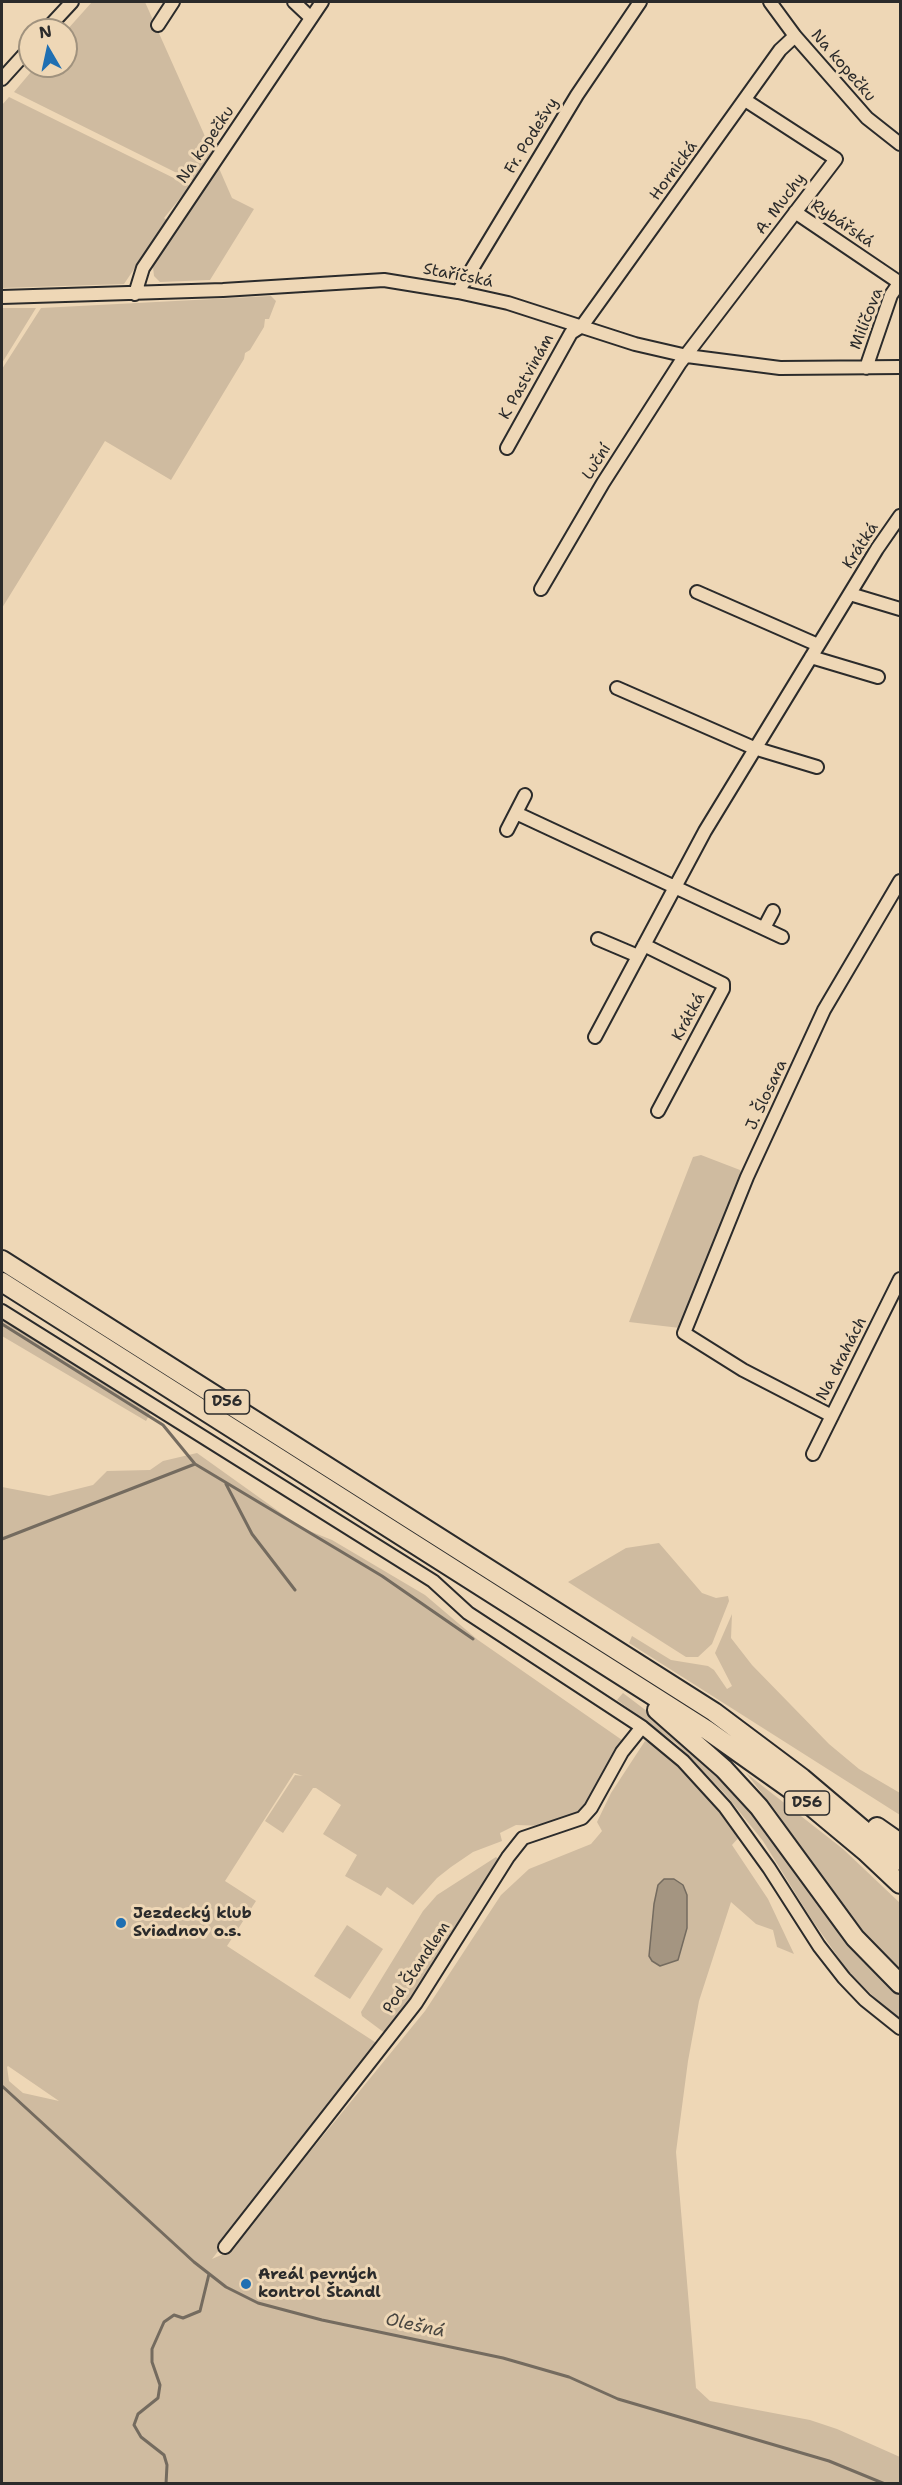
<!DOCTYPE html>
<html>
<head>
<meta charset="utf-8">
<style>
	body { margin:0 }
	#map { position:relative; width:902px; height:2485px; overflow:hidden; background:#eed7b6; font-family:"Shantell Sans",sans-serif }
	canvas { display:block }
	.frame { position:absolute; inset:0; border:3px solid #2b2b2b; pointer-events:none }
	.north { position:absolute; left:18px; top:18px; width:60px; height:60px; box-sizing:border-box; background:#eed7b6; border:2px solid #a0927e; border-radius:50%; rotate:351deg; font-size:16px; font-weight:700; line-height:24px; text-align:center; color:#2b2b2b }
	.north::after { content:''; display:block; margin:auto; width:21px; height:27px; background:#1f6fb2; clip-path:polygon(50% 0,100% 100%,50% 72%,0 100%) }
</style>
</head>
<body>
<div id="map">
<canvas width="902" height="2485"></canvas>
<div class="frame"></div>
<div class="north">N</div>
</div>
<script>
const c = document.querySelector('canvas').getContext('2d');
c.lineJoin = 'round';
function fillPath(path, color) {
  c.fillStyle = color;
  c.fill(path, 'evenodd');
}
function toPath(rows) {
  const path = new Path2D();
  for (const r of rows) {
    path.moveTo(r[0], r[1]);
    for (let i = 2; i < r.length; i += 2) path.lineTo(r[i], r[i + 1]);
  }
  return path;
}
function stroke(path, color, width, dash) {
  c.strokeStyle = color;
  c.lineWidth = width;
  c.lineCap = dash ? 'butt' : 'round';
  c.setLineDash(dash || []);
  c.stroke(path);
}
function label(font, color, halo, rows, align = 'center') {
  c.font = font + ' "Shantell Sans",sans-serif';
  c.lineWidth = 6;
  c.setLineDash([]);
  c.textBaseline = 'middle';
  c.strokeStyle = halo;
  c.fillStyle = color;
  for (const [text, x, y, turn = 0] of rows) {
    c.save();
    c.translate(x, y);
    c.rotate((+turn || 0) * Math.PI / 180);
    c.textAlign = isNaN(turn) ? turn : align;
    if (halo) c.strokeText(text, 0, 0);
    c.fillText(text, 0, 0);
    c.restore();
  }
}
const green = toPath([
	[92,2,145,2,212,152,193,181,14,92,36,66,66,66,66,31],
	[9,97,190,186,164,218,167,220,124,284,2,288,2,105],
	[218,166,232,198,254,209,210,280,160,282,154,276,153,267,156,259],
	[271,296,276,301,269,319,265,319,264,327,250,350,245,353,244,359,171,480,105,441,2,608,2,369,41,308],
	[2,308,36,308,2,363],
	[701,1155,740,1170,743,1176,680,1328,629,1322,693,1157],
	[2,1317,151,1412,146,1421,2,1336],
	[197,1453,302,1528,332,1540,425,1595,478,1640,622,1740,588,1805,578,1815,546,1826,516,1825,500,1833,502,1841,473,1852,451,1867,437,1878,413,1905,387,1887,381,1896,345,1876,357,1855,323,1834,341,1805,316,1788,313,1788,283,1833,265,1821,295,1775,303,1776,294,1773,225,1881,256,1901,227,1946,378,2044,212,2259,228,2252,425,2011,501,1895,529,1869,591,1844,597,1837,602,1831,597,1822,611,1793,645,1741,657,1746,703,1790,741,1835,732,1845,768,1899,794,1954,777,1947,773,1930,756,1924,731,1902,699,2001,688,2061,676,2152,696,2388,710,2401,810,2420,837,2429,900,2457,900,2483,2,2483,2,1487,49,1496,93,1485,107,1471,150,1470,163,1461],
	[7,2067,8,2066,59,2101,23,2093,9,2081],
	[659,1543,702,1593,716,1598,728,1596,729,1601,712,1644,698,1657,686,1657,568,1582,626,1548],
	[732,1614,731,1638,752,1665,829,1744,859,1769,900,1793,900,1815,629,1643,632,1636,671,1660,708,1666,714,1670,727,1689,732,1686,715,1653],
	[623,1693,685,1740,757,1817,843,1938,900,1994,900,2020,852,1977,810,1917,763,1841,726,1795,678,1745,617,1700],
	[746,1773,843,1849,900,1903,900,1973,852,1925,776,1811],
	[496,1857,499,1860,436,1961,386,2034,362,2016,361,2012,423,1911,437,1895],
	[347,1925,383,1949,350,1999,314,1976]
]);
const water = toPath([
	[664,1879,674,1879,683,1885,687,1895,687,1928,678,1960,660,1966,652,1961,649,1956,654,1904,658,1885,664,1879]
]);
const stream = toPath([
	[2,1324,163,1425,195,1464,382,1576,473,1639],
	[226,1484,252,1534,295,1590],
	[2,1539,195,1464],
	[2,2086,194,2262,226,2287,258,2303,322,2320,503,2358,569,2377,618,2399,829,2461,885,2484],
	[166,2484,167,2465,164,2455,141,2437,134,2425,138,2414,158,2398,160,2385,152,2362,152,2349,164,2322,174,2315,183,2318,200,2311,209,2274]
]);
const minor = toPath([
	[294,2,311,18],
	[770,2,795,36,867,118,900,144],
	[158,25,173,2],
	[46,30,72,2],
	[2,79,30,48],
	[795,212,900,283],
	[458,292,577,95,640,2],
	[135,294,143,268,322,2],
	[2,297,223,290,384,280,458,292,508,303,635,344,687,356,780,368,900,367],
	[866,368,891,295,900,282],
	[507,448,571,333,582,326,780,50,795,36],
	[541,589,603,483,680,363,836,159,745,100],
	[697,592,818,645],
	[850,594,900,609],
	[811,657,878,677],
	[617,688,754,748,817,767],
	[516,813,782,937],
	[507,830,525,795],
	[764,928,773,911],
	[598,939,638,956],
	[644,945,723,984,723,989,658,1111],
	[595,1037,705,831,877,549,900,516],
	[2,1311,433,1581,468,1613,642,1727,683,1761,725,1807,769,1868,819,1946,844,1978,865,2000,900,2028],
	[832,1416,743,1370,684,1333,747,1177,824,1010,900,881],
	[813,1454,900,1279],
	[225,2247,416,2003,508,1857,523,1838,582,1818,591,1808,622,1752,642,1727]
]);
const highway = toPath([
	[2,1260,714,1712,802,1778,900,1861],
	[2,1282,707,1730,793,1791,865,1851,900,1884],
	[657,1710,724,1769,759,1807,855,1938,900,1984],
	[877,1827,900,1843]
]);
const markers = [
	[121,1923,6,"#1f6fb2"],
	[246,2284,6,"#1f6fb2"]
];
const shields = [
	[227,1402,45],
	[807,1803,45]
];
const shieldNames = [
	["D56",227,1402],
	["D56",807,1803]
];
const streetNames = [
	["Na kopečku",843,66,49],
	["Fr. Podešvy",532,136,-58],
	["Na kopečku",206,145,-56],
	["Hornická",674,171,-54],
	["A. Muchy",781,204,-53],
	["Rybářská",842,224,34],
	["Staříčská",458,276,11],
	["Milíčova",867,319,-69],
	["K Pastvinám",527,377,-61],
	["Luční",597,462,-58],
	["Krátká",861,546,-57],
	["Krátká",689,1017,-62],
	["J. Šlosara",767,1095,-65],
	["Na drahách",842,1359,-63],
	["Pod Štandlem",417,1968,-56]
];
const poiNames = [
	["Jezdecký klub",133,1914],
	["Sviadnov o.s.",133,1932],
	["Areál pevných",258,2275],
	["kontrol Štandl",258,2293]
];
const waterNames = [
	["Olešná",415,2326,12]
];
fillPath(green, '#cfbba0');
fillPath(water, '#a49581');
stroke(water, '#746b5f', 1.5);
stroke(stream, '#746b5f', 3);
stroke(minor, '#2b2b2b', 16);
stroke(highway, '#2b2b2b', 22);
stroke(minor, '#eed7b6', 12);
stroke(highway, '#eed7b6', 18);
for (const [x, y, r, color] of markers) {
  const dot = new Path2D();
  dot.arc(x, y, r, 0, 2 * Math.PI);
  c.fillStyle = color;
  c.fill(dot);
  stroke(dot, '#eed7b6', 2);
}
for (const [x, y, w] of shields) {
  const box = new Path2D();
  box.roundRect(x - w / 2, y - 12, w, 24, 4.5);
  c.fillStyle = '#eed7b6';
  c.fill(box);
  stroke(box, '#2b2b2b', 1.5);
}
label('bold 15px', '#2b2b2b', null, shieldNames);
label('16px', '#2b2b2b', '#eed7b6', streetNames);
label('bold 16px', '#2b2b2b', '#eed7b6', poiNames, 'left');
label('italic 18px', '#494640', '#eed7b6', waterNames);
</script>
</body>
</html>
